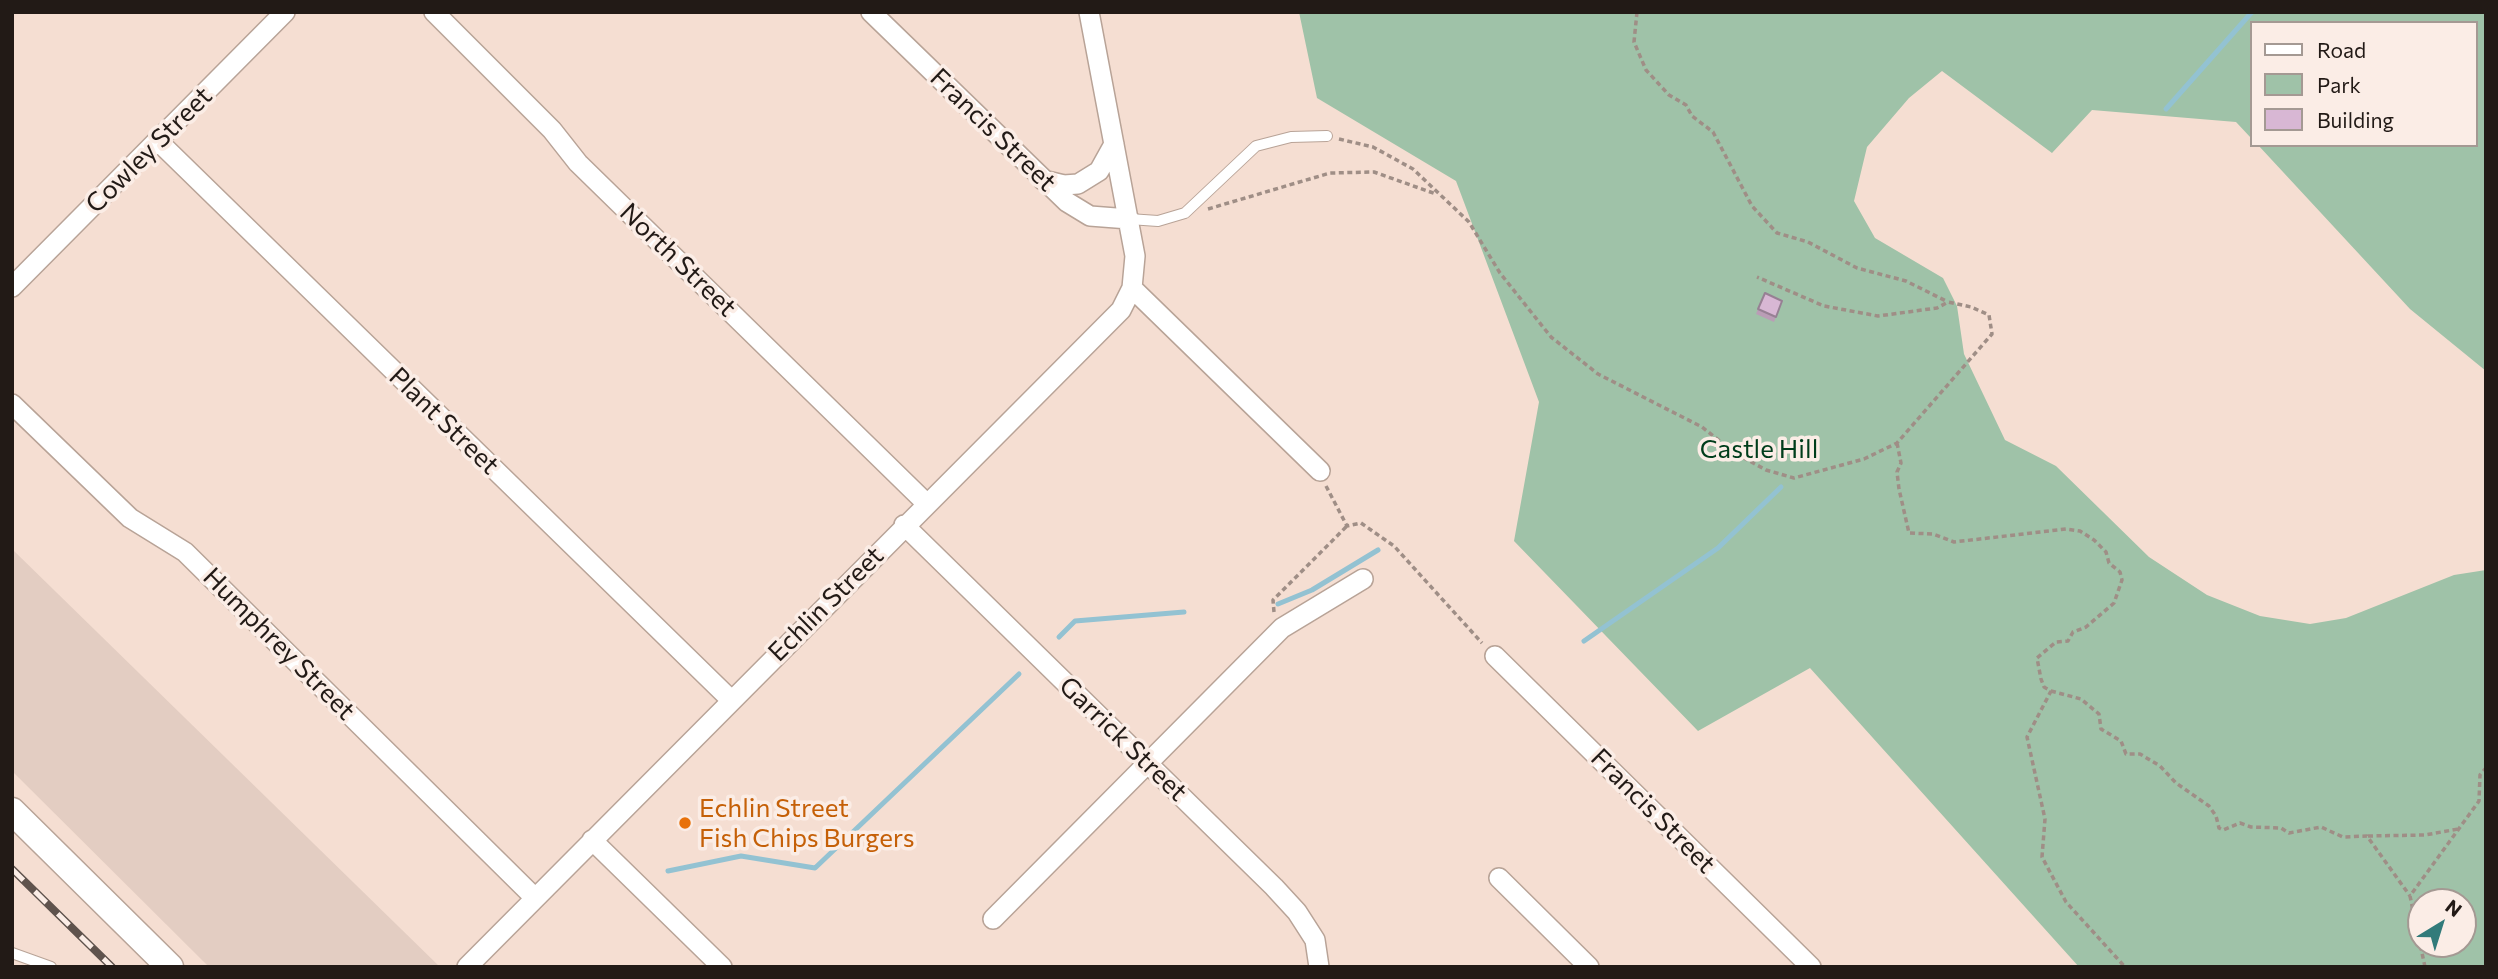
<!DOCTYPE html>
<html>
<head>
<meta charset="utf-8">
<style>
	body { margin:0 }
	#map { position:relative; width:2498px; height:979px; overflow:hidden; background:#f5ded2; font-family:Commissioner,sans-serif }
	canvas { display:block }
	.frame { position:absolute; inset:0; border:14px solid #221a16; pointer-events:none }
	.legend { position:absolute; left:2250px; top:21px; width:228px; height:126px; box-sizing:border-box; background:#fbede6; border:2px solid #a49993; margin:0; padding:9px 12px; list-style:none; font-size:21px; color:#221a16 }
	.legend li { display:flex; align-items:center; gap:14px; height:35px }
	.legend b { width:35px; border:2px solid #a49993 }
	.north { position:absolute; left:2407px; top:888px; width:70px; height:70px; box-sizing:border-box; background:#fbede6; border:2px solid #a49993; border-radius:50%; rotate:38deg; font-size:19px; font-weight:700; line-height:28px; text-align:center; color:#221a16 }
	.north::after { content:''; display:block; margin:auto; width:24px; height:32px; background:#327b7a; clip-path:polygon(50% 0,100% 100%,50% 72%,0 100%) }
</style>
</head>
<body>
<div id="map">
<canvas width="2498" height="979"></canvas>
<div class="frame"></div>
<ul class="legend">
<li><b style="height:9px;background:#fff"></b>Road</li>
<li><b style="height:19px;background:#9fc2a8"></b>Park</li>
<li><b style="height:19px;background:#d8b7d4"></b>Building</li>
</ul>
<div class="north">N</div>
</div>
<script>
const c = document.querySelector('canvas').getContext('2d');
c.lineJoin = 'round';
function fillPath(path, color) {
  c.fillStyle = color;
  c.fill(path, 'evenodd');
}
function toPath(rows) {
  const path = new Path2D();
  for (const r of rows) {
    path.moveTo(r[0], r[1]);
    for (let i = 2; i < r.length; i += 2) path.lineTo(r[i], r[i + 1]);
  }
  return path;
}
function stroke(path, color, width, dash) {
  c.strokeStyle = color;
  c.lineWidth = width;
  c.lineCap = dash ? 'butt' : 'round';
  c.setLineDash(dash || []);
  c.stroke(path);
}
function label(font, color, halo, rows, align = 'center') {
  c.font = font + ' Commissioner,sans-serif';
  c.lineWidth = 7;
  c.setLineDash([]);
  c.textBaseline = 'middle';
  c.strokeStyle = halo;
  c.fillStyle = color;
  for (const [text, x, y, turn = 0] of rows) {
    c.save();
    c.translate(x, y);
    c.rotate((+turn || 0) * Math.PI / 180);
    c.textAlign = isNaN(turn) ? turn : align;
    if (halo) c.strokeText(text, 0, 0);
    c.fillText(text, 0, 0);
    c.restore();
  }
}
const industrial = toPath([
	[12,549,440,967,209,967,12,771]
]);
const green = toPath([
	[1299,12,2486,12,2486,371,2410,309,2258,145,2475,145,2475,23,2251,23,2251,138,2236,122,2092,110,2052,153,1942,71,1909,98,1867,147,1854,201,1875,238,1943,278,1957,306,1964,354,2005,440,2056,466,2149,557,2207,595,2260,616,2310,624,2346,618,2454,575,2486,570,2486,967,2079,967,1810,668,1698,731,1514,541,1539,402,1456,181,1317,98],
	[2421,902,2463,902,2463,944,2421,944]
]);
const stream = toPath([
	[2166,109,2252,12],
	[1278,604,1312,590,1378,550],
	[1059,637,1075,621,1184,612],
	[1584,641,1718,548,1781,487],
	[668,871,741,856,815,868,1019,674]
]);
const path = toPath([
	[1637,12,1634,42,1646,70,1669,95,1686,105,1692,116,1713,132,1752,206,1777,233,1808,242,1857,268,1906,281,1948,302],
	[1339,139,1373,147,1413,169,1469,222,1500,273,1551,337,1598,374,1702,427,1735,453,1766,470,1794,478,1864,459,1897,443,1992,334,1989,315,1971,307,1948,302,1937,308,1878,316,1824,306,1757,277],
	[1208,209,1330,173,1374,172,1436,194],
	[1897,443,1901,463,1897,472,1899,489,1909,533,1933,534,1954,542,2066,529,2080,531,2094,540,2106,552,2109,563,2120,572,2122,580,2114,603,2086,627,2073,632,2068,641,2056,642,2037,658,2041,679,2044,687,2051,691,2027,737,2045,819,2042,857,2066,902,2125,967],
	[1326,486,1347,526,1361,523,1394,546,1482,643],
	[1274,612,1273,600,1347,526],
	[2051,691,2081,699,2099,714,2101,729,2121,741,2126,754,2140,754,2160,766,2176,783,2209,806,2216,816,2219,828,2223,830,2240,823,2251,827,2281,828,2289,833,2321,827,2343,837,2367,836,2410,896],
	[2368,836,2425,835,2458,829],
	[2425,967,2410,896,2479,801,2480,775,2486,768]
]);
const service = toPath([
	[1129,219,1158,221,1185,213,1256,146,1291,137,1327,136],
	[12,953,51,967]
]);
const minor = toPath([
	[434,12,552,130,578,163,926,503],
	[871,12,1067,202,1090,216,1129,219],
	[158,141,731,700],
	[1043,180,1064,185,1078,184,1099,171,1114,144],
	[12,287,285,12],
	[1132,288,1320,471],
	[12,404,130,518,185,552,535,898],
	[904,525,1274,887,1297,912,1315,940,1319,967],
	[1495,656,1811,967],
	[592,840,722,967],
	[1499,878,1589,967],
	[993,919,1282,628,1363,579],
	[467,967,1121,310,1132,288,1135,256,1089,12]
]);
const secondary = toPath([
	[12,811,170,967]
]);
const rail = toPath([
	[12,869,112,967]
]);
const wall = toPath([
	[1765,293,1782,301,1774,322,1756,314]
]);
const building = toPath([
	[1765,293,1782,301,1776,317,1758,309,1765,293]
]);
const markers = [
	[685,823,7,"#e8710a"]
];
const streetNames = [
	["Francis Street",993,130,44],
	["Cowley Street",149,150,-45],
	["North Street",678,260,44],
	["Plant Street",444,421,44],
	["Echlin Street",826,604,-45],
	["Humphrey Street",279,644,45],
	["Garrick Street",1123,739,44],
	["Francis Street",1653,811,45]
];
const parkNames = [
	["Castle Hill",1759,449]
];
const foodNames = [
	["Echlin Street",699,808],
	["Fish Chips Burgers",699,838]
];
fillPath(industrial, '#e3cdc2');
fillPath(green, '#9fc2a8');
stroke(stream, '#93c2d2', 5);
stroke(service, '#b8a397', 12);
stroke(minor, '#b8a397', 22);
stroke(secondary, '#b8a397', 29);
stroke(path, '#9f8e86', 3.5, [5, 3.5]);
stroke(service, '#fff', 10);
stroke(minor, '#fff', 19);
stroke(secondary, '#fff', 26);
stroke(rail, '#5f534d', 8);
stroke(rail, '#fbede6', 5, [16]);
fillPath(wall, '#ba9db6');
fillPath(building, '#d8b7d4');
stroke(building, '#978094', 2);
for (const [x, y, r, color] of markers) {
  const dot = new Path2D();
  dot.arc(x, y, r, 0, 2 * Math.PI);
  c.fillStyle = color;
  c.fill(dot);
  stroke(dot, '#fbede6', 2.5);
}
label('26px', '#221a16', '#fbede6', streetNames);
label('26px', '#003d1b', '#fbede6', parkNames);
label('26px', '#c56008', '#fbede6', foodNames, 'left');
</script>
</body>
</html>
